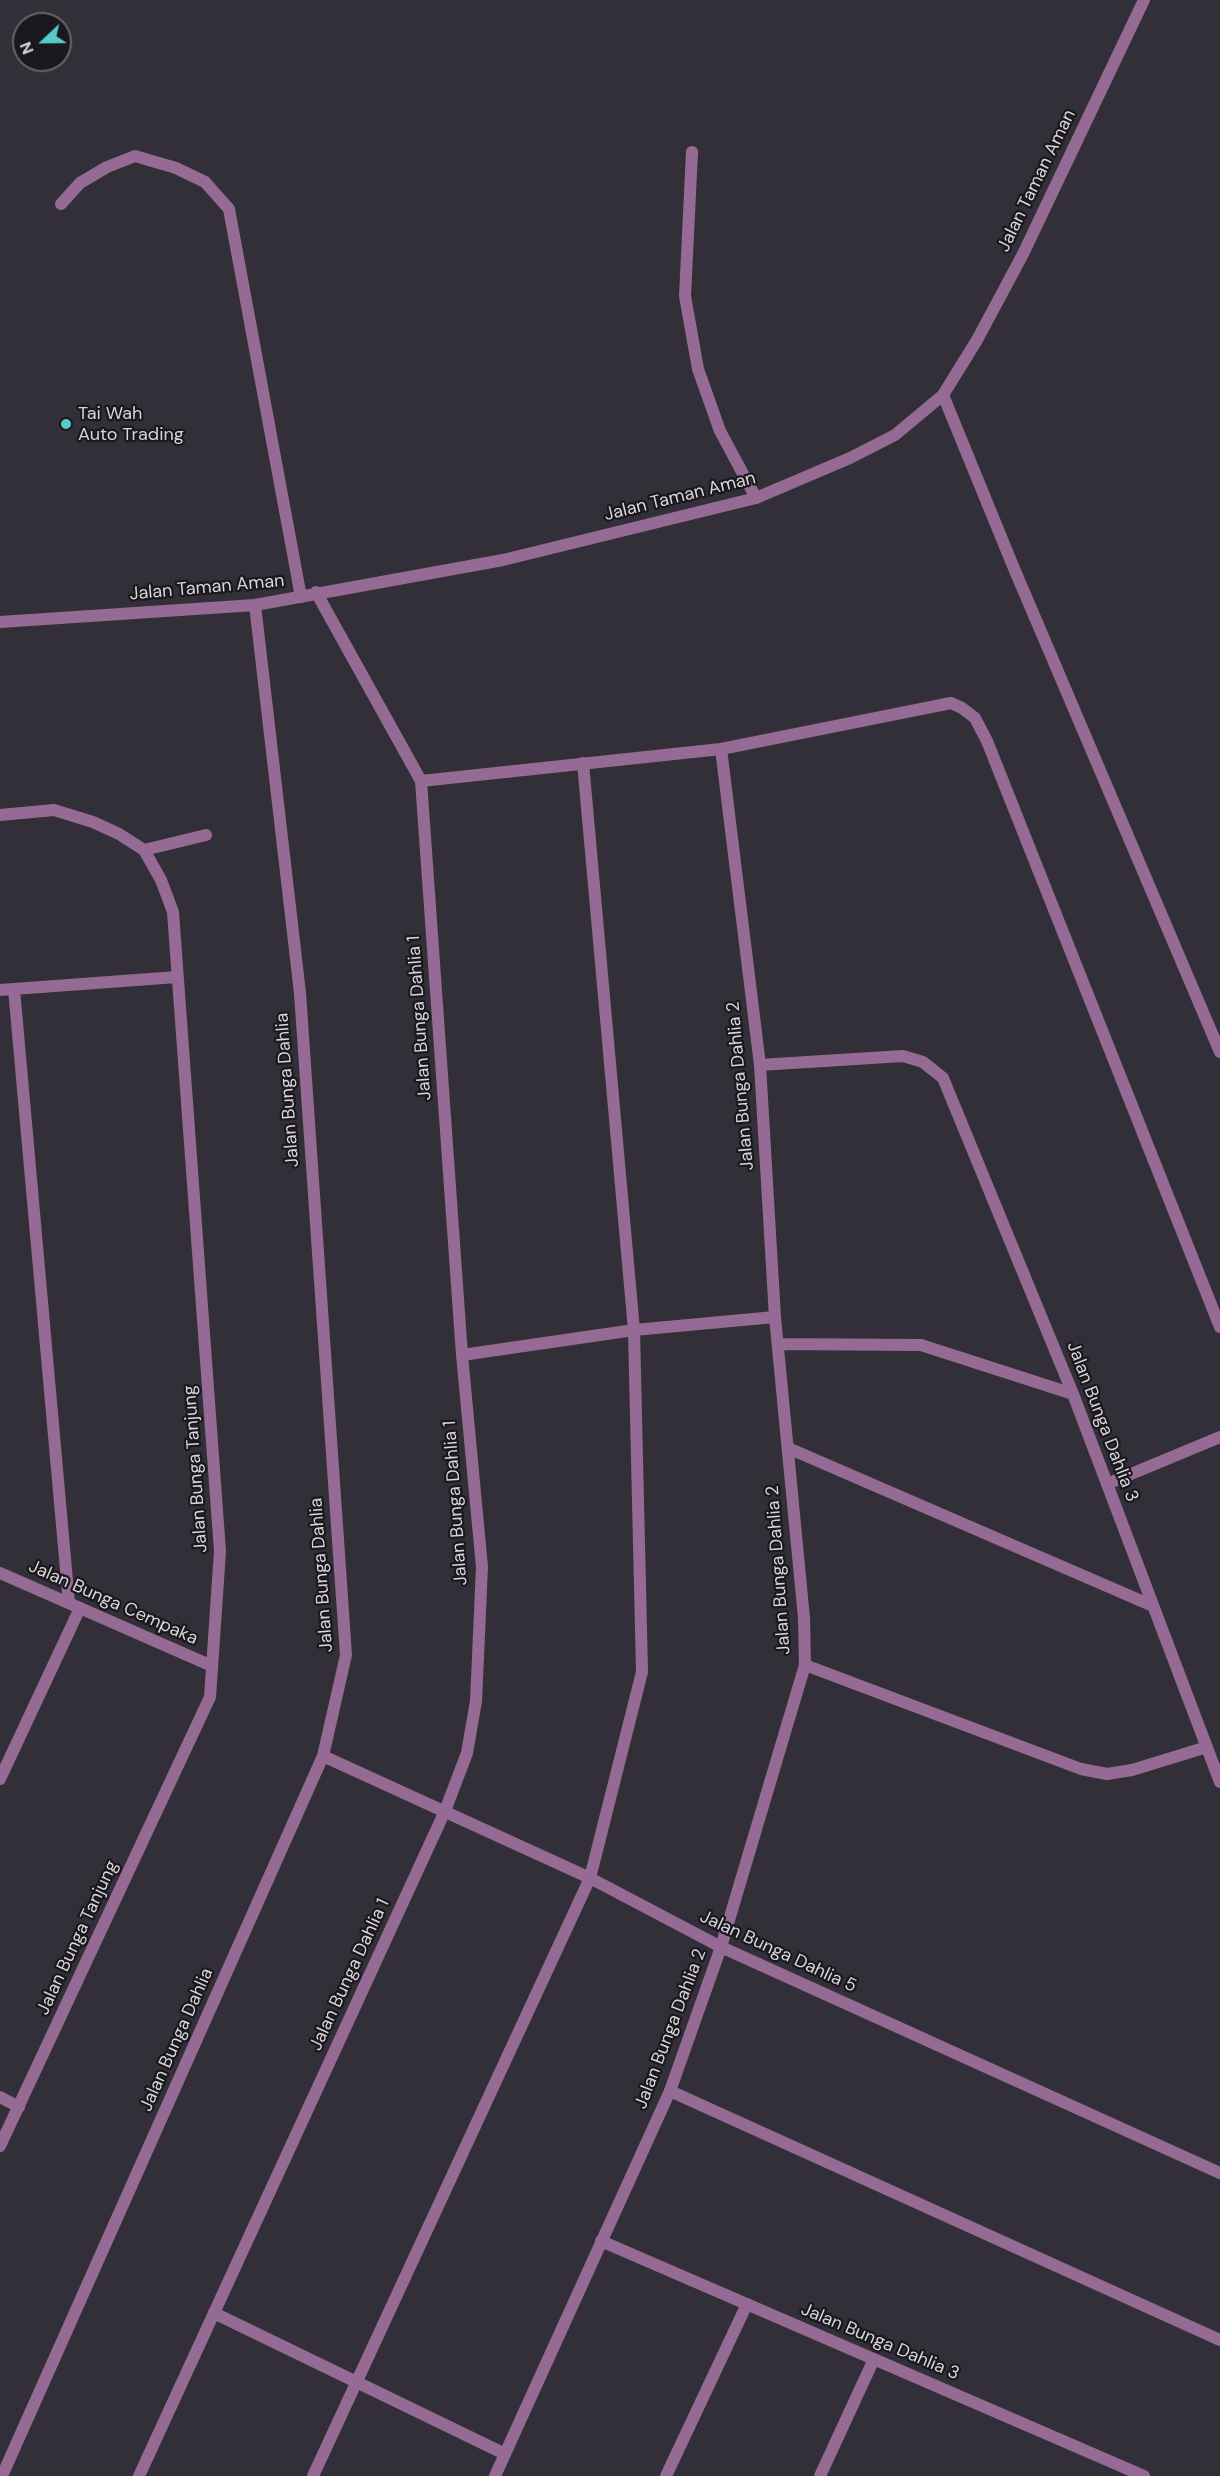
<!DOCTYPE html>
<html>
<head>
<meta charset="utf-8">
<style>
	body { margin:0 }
	#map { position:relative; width:1220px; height:2476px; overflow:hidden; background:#332f39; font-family:"DM Sans",sans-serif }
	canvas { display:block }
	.north { position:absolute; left:12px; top:12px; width:60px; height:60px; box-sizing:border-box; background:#1a181d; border:2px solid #66646a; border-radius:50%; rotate:248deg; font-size:16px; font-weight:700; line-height:24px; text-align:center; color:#d8d6dd }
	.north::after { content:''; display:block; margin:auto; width:21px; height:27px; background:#54cdc8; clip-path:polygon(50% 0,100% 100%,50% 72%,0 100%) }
</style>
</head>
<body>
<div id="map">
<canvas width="1220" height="2476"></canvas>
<div class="north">N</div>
</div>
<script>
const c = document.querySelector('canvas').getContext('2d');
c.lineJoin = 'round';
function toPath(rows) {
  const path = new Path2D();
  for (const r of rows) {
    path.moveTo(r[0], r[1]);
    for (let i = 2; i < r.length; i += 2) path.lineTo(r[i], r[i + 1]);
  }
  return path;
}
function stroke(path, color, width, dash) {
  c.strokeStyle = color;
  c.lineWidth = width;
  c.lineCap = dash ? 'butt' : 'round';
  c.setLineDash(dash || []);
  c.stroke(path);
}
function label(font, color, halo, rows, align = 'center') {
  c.font = font + ' "DM Sans",sans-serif';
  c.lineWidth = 4.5;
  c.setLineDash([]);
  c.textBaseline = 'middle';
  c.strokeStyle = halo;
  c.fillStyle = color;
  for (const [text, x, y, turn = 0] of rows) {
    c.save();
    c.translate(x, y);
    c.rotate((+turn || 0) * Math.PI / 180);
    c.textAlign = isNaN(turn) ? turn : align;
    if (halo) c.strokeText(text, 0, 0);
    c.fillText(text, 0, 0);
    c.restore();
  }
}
const service = toPath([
	[692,152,685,296,698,369,720,431,756,498],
	[61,204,80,183,107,167,135,156,176,168,205,182,229,209,301,597],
	[943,395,1013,566,1220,1052],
	[14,989,69,1603],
	[0,990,177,977],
	[462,1355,634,1330,775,1317],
	[788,1448,1153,1606],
	[1107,1484,1220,1437],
	[0,1779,80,1608],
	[670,2091,1220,2340],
	[0,2097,19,2107],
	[214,2313,505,2454],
	[313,2476,590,1878,642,1672,634,1330,583,763],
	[666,2476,747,2304]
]);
const minor = toPath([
	[0,622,255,605,503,560,756,498,850,458,895,435,943,395,977,340,1023,254,1144,0],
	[421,781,721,749,951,703,962,708,975,718,987,741,1220,1327],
	[0,815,54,810,93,822,119,834,144,850,161,880,173,912,220,1551,210,1697,0,2146],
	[144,850,206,835],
	[760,1065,903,1056,923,1062,943,1078,1073,1394,1220,1782],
	[778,1344,921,1345,1073,1394],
	[0,1573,212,1666],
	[805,1665,1081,1769,1107,1774,1132,1770,1207,1747],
	[323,1756,590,1878,721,1947,1220,2173],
	[601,2241,1144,2476],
	[2,2476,323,1756,346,1655,300,993,255,605],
	[139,2476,445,1811,467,1753,476,1701,482,1567,462,1355,421,781,316,592],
	[495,2476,670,2091,721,1947,805,1665,804,1618,775,1317,760,1065,721,749],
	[820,2476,874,2359]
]);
const markers = [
	[66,424,6,"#54cdc8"]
];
const streetNames = [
	["Jalan Taman Aman",1037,181,-64],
	["Jalan Taman Aman",680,497,-14],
	["Jalan Taman Aman",207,588,-5],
	["Jalan Bunga Dahlia 1",420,1018,-94],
	["Jalan Bunga Dahlia 2",741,1086,-95],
	["Jalan Bunga Dahlia",288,1090,-94],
	["Jalan Bunga Dahlia 3",1102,1422,69],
	["Jalan Bunga Tanjung",196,1469,-94],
	["Jalan Bunga Dahlia 1",456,1503,-94],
	["Jalan Bunga Dahlia 2",779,1570,-94],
	["Jalan Bunga Dahlia",322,1575,-94],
	["Jalan Bunga Cempaka",113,1603,24],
	["Jalan Bunga Tanjung",78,1938,-65],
	["Jalan Bunga Dahlia 5",778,1952,25],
	["Jalan Bunga Dahlia 1",350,1975,-65],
	["Jalan Bunga Dahlia 2",671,2029,-69],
	["Jalan Bunga Dahlia",177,2040,-66],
	["Jalan Bunga Dahlia 3",880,2342,23]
];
const poiNames = [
	["Tai Wah",78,414],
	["Auto Trading",78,435]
];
stroke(service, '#956b95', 12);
stroke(minor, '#956b95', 12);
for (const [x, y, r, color] of markers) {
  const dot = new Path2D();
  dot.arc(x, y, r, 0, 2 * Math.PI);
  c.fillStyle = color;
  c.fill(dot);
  stroke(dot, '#1a181d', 2);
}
label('18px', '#d8d6dd', '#1a181d', streetNames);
label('18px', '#d8d6dd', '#1a181d', poiNames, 'left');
</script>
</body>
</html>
